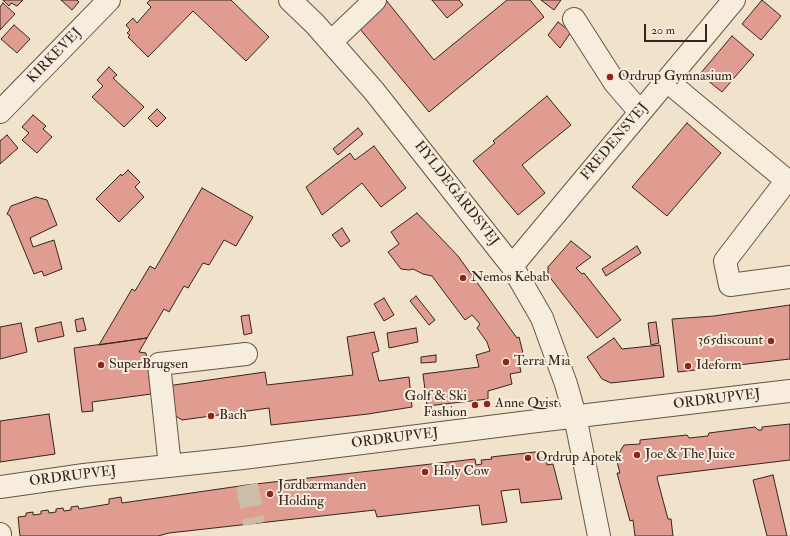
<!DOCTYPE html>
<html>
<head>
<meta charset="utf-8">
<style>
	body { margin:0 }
	#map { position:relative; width:790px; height:536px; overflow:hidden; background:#f1e3cb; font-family:"IM FELL Double Pica",serif }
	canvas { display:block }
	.scale { position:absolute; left:644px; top:24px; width:63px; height:18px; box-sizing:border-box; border:2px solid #37241d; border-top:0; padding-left:5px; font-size:12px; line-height:14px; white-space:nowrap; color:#37241d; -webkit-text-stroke:3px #f6eddd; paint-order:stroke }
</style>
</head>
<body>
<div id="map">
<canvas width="790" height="536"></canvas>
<div class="scale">20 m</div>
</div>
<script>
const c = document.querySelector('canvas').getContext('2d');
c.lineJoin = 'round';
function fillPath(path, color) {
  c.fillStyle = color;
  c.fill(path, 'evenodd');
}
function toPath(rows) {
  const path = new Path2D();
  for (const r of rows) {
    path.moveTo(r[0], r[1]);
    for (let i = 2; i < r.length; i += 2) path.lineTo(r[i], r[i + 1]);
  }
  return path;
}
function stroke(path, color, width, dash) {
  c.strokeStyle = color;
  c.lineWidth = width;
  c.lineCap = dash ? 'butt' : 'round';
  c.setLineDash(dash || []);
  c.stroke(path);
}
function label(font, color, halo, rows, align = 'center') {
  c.font = font + ' "IM FELL Double Pica",serif';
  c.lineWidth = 4;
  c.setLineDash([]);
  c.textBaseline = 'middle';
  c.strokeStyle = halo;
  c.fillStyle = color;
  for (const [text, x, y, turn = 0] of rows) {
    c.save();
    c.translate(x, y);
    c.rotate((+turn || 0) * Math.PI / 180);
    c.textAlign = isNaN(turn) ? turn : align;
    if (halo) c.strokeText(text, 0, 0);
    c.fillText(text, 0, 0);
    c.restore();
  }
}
const building = toPath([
	[3,0,23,0,17,6,11,3,9,6,3,0],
	[61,0,77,0,79,2,72,10,61,0],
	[150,0,231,0,269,37,246,61,193,11,148,57,128,37,130,35,127,33,130,30,126,25,133,18,137,23,151,7,147,3,150,0],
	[383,0,386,0,434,60,507,0,530,0,544,17,429,112,355,23,383,0],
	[432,0,459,0,463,5,447,18,432,0],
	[541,0,561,0,554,10,541,0],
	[762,0,781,16,761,40,742,24,762,0],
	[3,3,15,14,0,30,0,7,3,3],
	[558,22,571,32,560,48,548,35,558,22],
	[14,25,30,39,17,53,1,39,14,25],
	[732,36,754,55,722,92,700,74,732,36],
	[109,67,117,75,113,78,144,107,124,127,92,97,103,86,97,80,109,67],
	[547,96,571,125,522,165,545,193,518,215,473,161,495,143,493,141,547,96],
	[157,109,166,118,157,127,148,118,157,109],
	[33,115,46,126,43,129,52,137,37,153,22,140,29,133,22,127,33,115],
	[687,123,721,153,667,216,632,187,687,123],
	[358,128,363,134,338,155,333,149,358,128],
	[7,135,18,148,0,164,0,141,7,135],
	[374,146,406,188,381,207,362,183,322,215,306,187,350,153,355,160,374,146],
	[128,170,140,182,135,187,144,197,119,222,96,199,121,174,122,176,128,170],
	[202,188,253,217,236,246,224,240,209,265,203,263,188,288,184,286,169,312,164,309,147,338,99,345,132,289,135,291,150,266,155,269,202,188],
	[36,197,47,200,57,225,30,238,33,247,54,240,62,269,44,276,42,271,34,274,10,216,7,214,11,206,36,197],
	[417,213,458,256,517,338,519,337,524,357,518,359,521,372,510,374,512,384,488,391,488,399,427,406,423,374,479,367,476,355,490,351,487,342,477,328,480,324,472,315,465,320,432,276,423,274,413,269,409,270,401,269,388,252,399,244,391,232,417,213],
	[342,228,350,241,341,247,332,235,342,228],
	[571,241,591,257,576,268,582,274,584,273,621,320,597,338,548,275,548,267,571,241],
	[637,246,641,253,606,276,602,269,637,246],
	[416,296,435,320,429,325,410,301,416,296],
	[384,298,394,315,384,321,374,304,384,298],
	[790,305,790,359,678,372,672,319,714,316,790,305],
	[249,315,252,333,244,335,241,316,249,315],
	[83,318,86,330,77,332,75,320,83,318],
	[61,322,64,336,38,342,35,328,61,322],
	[656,322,659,343,651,345,648,323,656,322],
	[21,323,27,352,0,359,0,327,21,323],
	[416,328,418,342,389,348,387,333,416,328],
	[374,332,379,351,372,353,379,381,409,377,412,407,368,414,271,425,269,408,182,420,171,413,167,386,265,372,267,385,353,375,347,337,374,332],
	[147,338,139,352,146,353,151,394,92,402,93,411,82,412,74,348,147,338],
	[614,338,622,349,660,345,664,377,611,383,602,379,587,357,614,338],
	[436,355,436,362,421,363,421,357,436,355],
	[49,414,55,454,0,462,0,421,49,414],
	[790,424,790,460,658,476,657,478,668,519,671,519,673,536,635,536,633,520,630,521,617,473,620,473,616,458,624,445,640,444,640,440,687,435,689,438,708,436,709,433,755,427,758,430,762,430,762,427,790,424],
	[535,452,536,455,547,461,547,465,553,464,562,499,521,503,519,489,501,491,507,522,482,525,479,505,377,517,375,510,169,533,158,536,20,536,18,517,26,516,26,513,33,512,33,515,41,514,41,511,48,510,49,513,56,512,56,509,63,508,64,511,71,510,71,507,78,506,79,509,109,504,109,499,121,497,122,503,247,485,475,459,476,465,482,464,481,460,492,459,491,457,535,452],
	[773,475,787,536,767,536,753,480,773,475]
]);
const minorTunnel = toPath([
	[247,485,254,524]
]);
const minor = toPath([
	[290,0,315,24,374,91,512,266,542,318,566,384,575,416,599,536],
	[574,19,615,83,640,112],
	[331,42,375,0],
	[667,81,790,183],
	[0,112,109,0],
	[787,180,725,261,730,285,790,277],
	[512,266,734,0],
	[170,466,159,364,246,354],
	[0,487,84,475,243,458,537,421,790,391],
	[0,534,0,536]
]);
const markers = [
	[610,77,4,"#8f2418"],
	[463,278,4,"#8f2418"],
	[771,341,4,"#8f2418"],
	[506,362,4,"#8f2418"],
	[101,365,4,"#8f2418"],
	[688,366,4,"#8f2418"],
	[487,404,4,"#8f2418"],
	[475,405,4,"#8f2418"],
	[211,416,4,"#8f2418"],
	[637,455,4,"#8f2418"],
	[528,458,4,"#8f2418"],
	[425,472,4,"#8f2418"],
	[270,494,4,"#8f2418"]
];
const streetNames = [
	["KIRKEVEJ",55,56,-46],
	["FREDENSVEJ",615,142,-50],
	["HYLDEGÅRDSVEJ",456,194,52],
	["ORDRUPVEJ",717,400,-7],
	["ORDRUPVEJ",395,439,-7],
	["ORDRUPVEJ",73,477,-7]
];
const poiNames = [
	["Ordrup Gymnasium",618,77],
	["Nemos Kebab",471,278],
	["365discount",763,341,"right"],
	["Terra Mia",514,362],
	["SuperBrugsen",109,365],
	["Ideform",696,366],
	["Golf & Ski",467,397,"right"],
	["Fashion",467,413,"right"],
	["Anne Qvist",495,404],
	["Bach",219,416],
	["Joe & The Juice",645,455],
	["Ordrup Apotek",536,458],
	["Holy Cow",433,472],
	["Jordbærmanden",278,486],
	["Holding",278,502]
];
fillPath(building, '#e19c92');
stroke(building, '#37241d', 1);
stroke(minorTunnel, '#ccbda8', 22, [22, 11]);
stroke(minor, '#665448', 24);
stroke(minor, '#f6eddd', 22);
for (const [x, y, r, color] of markers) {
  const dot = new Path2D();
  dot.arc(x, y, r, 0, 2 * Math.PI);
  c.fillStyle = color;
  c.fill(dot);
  stroke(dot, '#f6eddd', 1.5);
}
label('14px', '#37241d', '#f6eddd', streetNames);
label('14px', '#37241d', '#f6eddd', poiNames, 'left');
</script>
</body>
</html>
